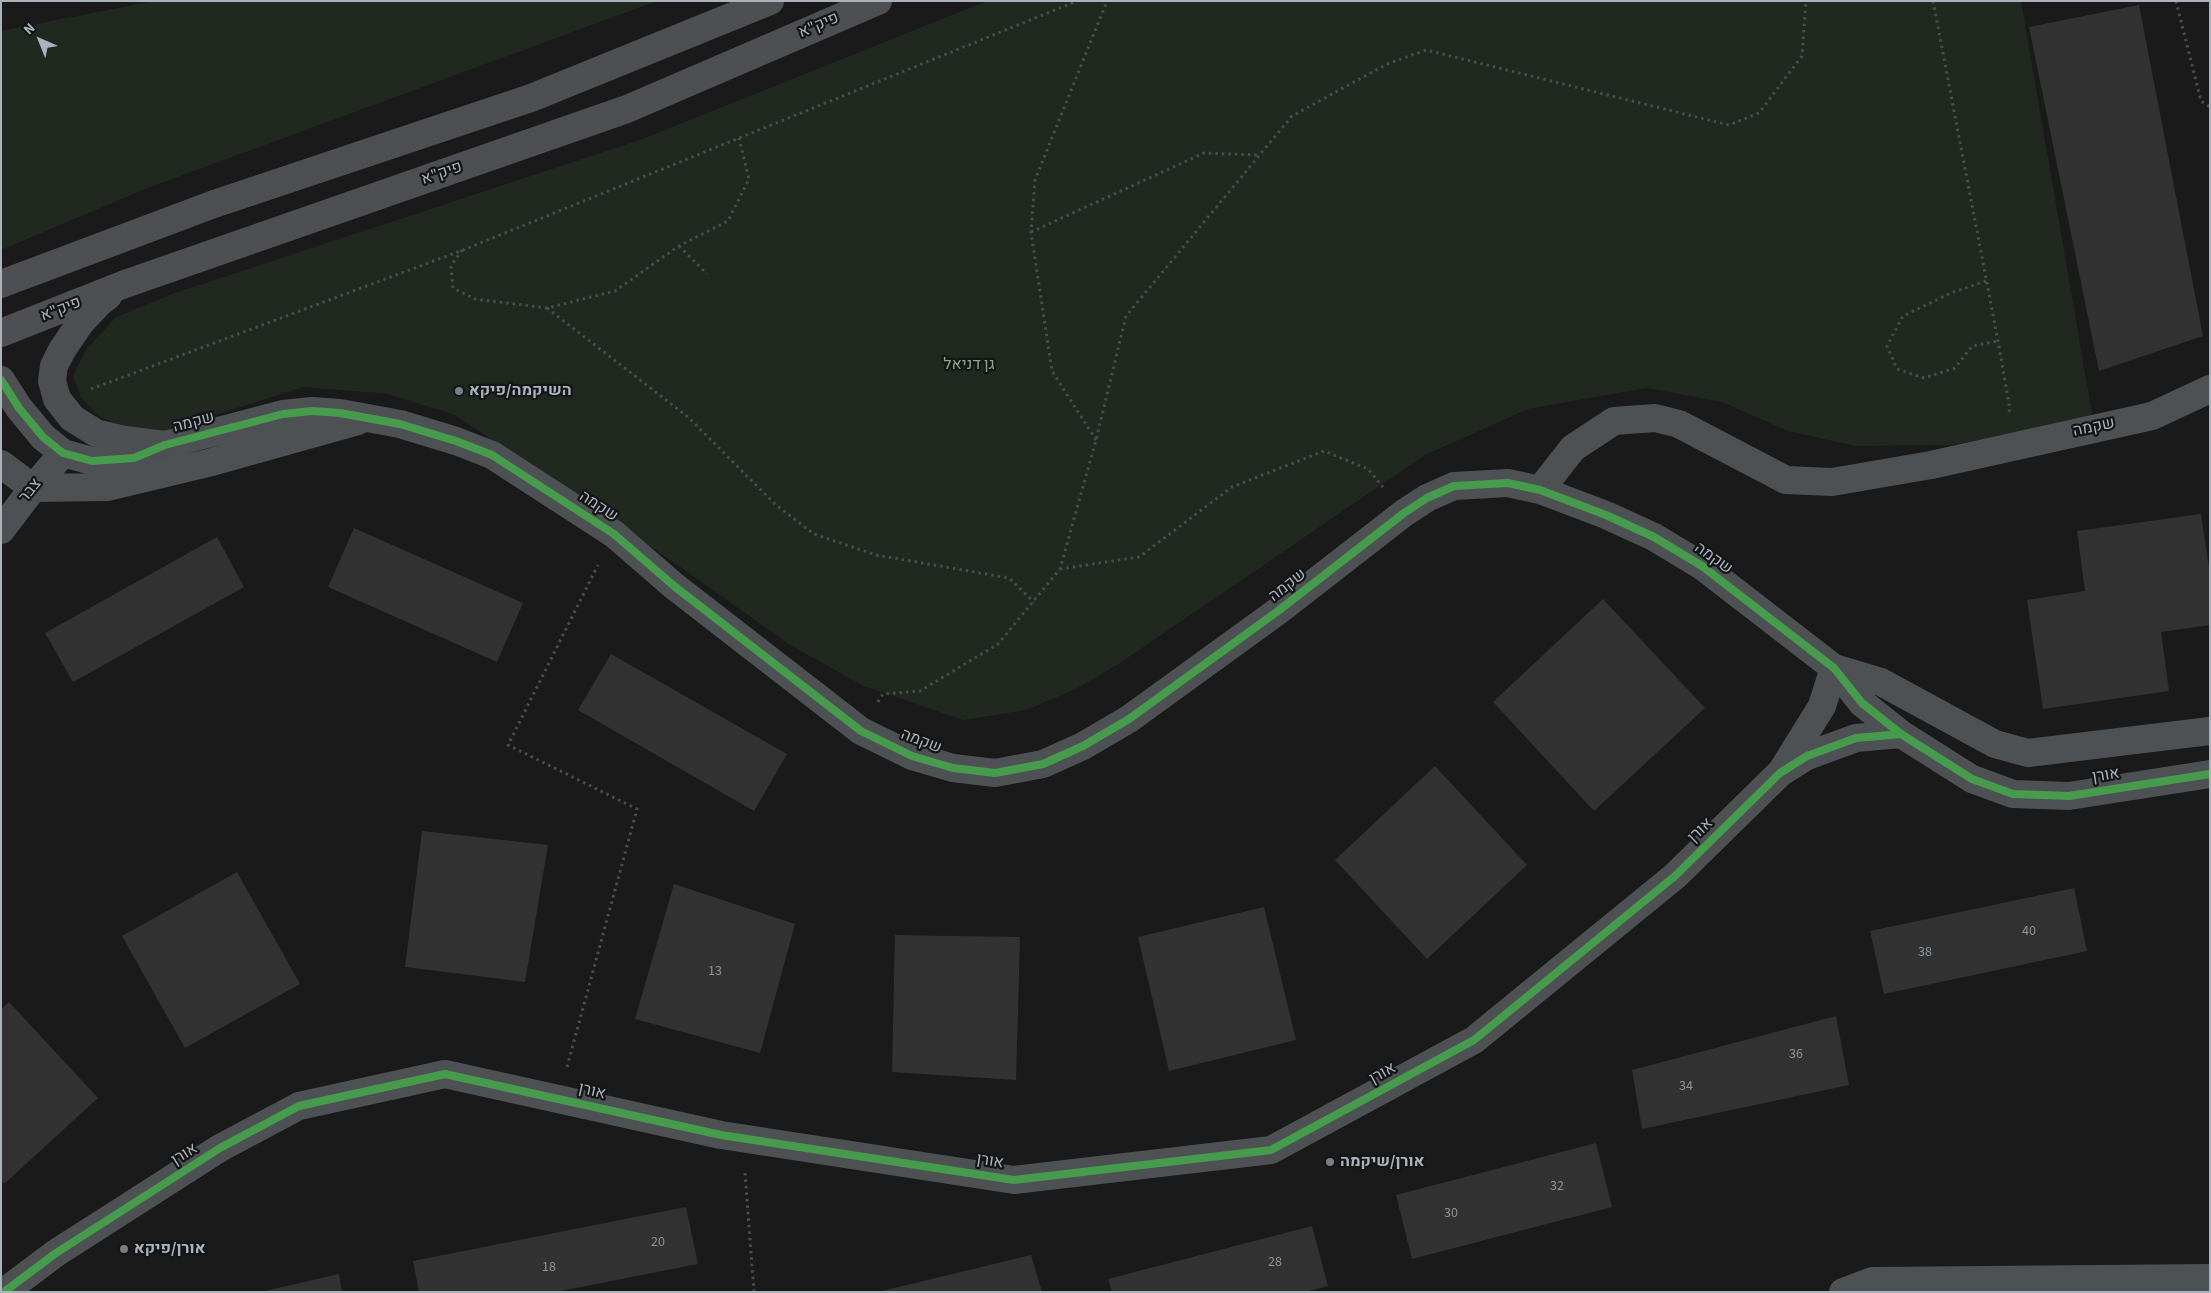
<!DOCTYPE html>
<html>
<head>
<meta charset="utf-8">
<style>
	body { margin:0 }
	#map { position:relative; width:2211px; height:1293px; overflow:hidden; background:#1a1a1b; font-family:"Source Sans 3",sans-serif }
	canvas { display:block }
	.frame { position:absolute; inset:0; border:2px solid #abb4bc; pointer-events:none }
	.north { position:absolute; left:15px; top:15px; width:50px; height:50px; -webkit-text-stroke:4px #141517; paint-order:stroke; rotate:316deg; font-size:14px; font-weight:700; line-height:20px; text-align:center; color:#abb4bc }
	.north::after { content:''; display:block; margin:auto; width:18px; height:22px; background:#abb4bc; clip-path:polygon(50% 0,100% 100%,50% 72%,0 100%) }
</style>
</head>
<body>
<div id="map">
<canvas width="2211" height="1293"></canvas>
<div class="frame"></div>
<div class="north">N</div>
</div>
<script>
const c = document.querySelector('canvas').getContext('2d');
c.lineJoin = 'round';
function fillPath(path, color) {
  c.fillStyle = color;
  c.fill(path, 'evenodd');
}
function toPath(rows) {
  const path = new Path2D();
  for (const r of rows) {
    path.moveTo(r[0], r[1]);
    for (let i = 2; i < r.length; i += 2) path.lineTo(r[i], r[i + 1]);
  }
  return path;
}
function stroke(path, color, width, dash) {
  c.strokeStyle = color;
  c.lineWidth = width;
  c.lineCap = dash ? 'butt' : 'round';
  c.setLineDash(dash || []);
  c.stroke(path);
}
function label(font, color, halo, rows, align = 'center') {
  c.font = font + ' "Source Sans 3",Heebo,sans-serif';
  c.lineWidth = 4.5;
  c.setLineDash([]);
  c.textBaseline = 'middle';
  c.strokeStyle = halo;
  c.fillStyle = color;
  for (const [text, x, y, turn = 0] of rows) {
    c.save();
    c.translate(x, y);
    c.rotate((+turn || 0) * Math.PI / 180);
    c.textAlign = isNaN(turn) ? turn : align;
    if (halo) c.strokeText(text, 0, 0);
    c.fillText(text, 0, 0);
    c.restore();
  }
}
const green = toPath([
	[153,1,657,1,145,189,1,250,1,31],
	[987,1,2021,1,2093,419,1952,445,1855,446,1788,431,1722,402,1647,388,1528,409,1425,455,1120,663,1076,689,1026,710,963,720,864,686,790,645,679,566,455,415,388,394,303,387,162,432,121,426,97,415,81,397,73,376,86,350,116,317,175,293,640,140]
]);
const building = toPath([
	[2139,5,2203,336,2099,371,2029,27],
	[2201,514,2210,575,2210,625,2161,632,2169,691,2043,709,2027,600,2085,591,2077,531],
	[354,528,523,603,497,662,328,587],
	[217,537,244,587,73,682,45,633],
	[1603,599,1705,708,1594,811,1493,702],
	[611,654,787,754,754,811,578,710],
	[1435,766,1527,865,1427,959,1335,860],
	[422,831,548,845,525,982,405,967],
	[237,872,300,984,185,1048,122,936],
	[674,884,795,924,760,1053,635,1019],
	[2074,888,2087,951,1884,994,1870,931],
	[1264,907,1296,1040,1169,1071,1138,937],
	[895,935,1020,937,1016,1080,892,1072],
	[9,1002,98,1098,4,1184,1,1181,1,1009],
	[1836,1016,1849,1085,1642,1129,1632,1070],
	[1596,1143,1612,1207,1412,1259,1396,1195],
	[686,1207,698,1264,555,1292,419,1292,413,1261],
	[1312,1226,1328,1286,1304,1292,1112,1292,1108,1279],
	[1031,1255,1042,1292,882,1292,882,1291],
	[339,1274,342,1292,265,1292,265,1291]
]);
const path = toPath([
	[1933,1,1998,341,2010,410,2008,412],
	[2176,1,2201,101,2210,107],
	[1031,232,1204,153,1258,155],
	[679,246,707,274],
	[462,250,451,266,453,288,475,299,547,308,615,291,679,246,728,221,749,179,739,138],
	[1986,281,1951,293,1903,316,1887,346,1897,369,1924,378,1955,368,1972,346,1998,341],
	[547,308,688,417,776,505,814,534,876,555,1009,578,1034,602],
	[91,389,463,250,1077,1],
	[1096,440,1052,371,1031,232,1035,180,1107,1],
	[1060,569,1139,557,1232,487,1324,451,1368,469,1383,487],
	[878,702,883,694,920,691,998,644,1060,569,1096,440,1126,316,1292,116,1387,64,1426,50,1729,125,1759,113,1802,56,1806,1],
	[567,1067,637,809,508,745,598,565],
	[745,1173,754,1292]
]);
const street = toPath([
	[1,380,19,408,43,437,63,453,92,461,134,458,165,445,283,414,312,411,340,413,400,424,456,441,492,455,614,534,674,586,861,731,912,756,953,768,995,773,1043,764,1083,746,1129,719,1278,611,1404,513,1427,498,1454,486,1508,483,1540,490,1606,515,1654,537,1702,566,1834,668,1862,703,1901,734,1972,779,2013,794,2069,796,2210,774],
	[1,464,33,488,108,487,208,463,358,421],
	[1540,490,1573,448,1614,421,1655,418,1679,424,1786,480,1832,482,1931,465,2152,416,2210,389],
	[1,530,33,488,63,453],
	[1834,668,1881,682,1995,744,2028,753,2210,731],
	[1783,769,1822,706,1834,668],
	[4,1292,56,1253,220,1148,299,1106,445,1074,721,1135,1014,1180,1271,1150,1474,1040,1675,876,1780,773,1807,756,1856,738,1901,734],
	[1843,1292,1872,1281,2210,1278]
]);
const secondary = toPath([
	[1,284,214,204,531,98,770,1],
	[108,296,100,302,81,322,62,350,54,366,52,381,57,399,72,418,96,433,125,440,165,445],
	[1,333,125,284,627,109,878,1]
]);
const cycleway = toPath([
	[1,380,19,408,43,437,63,453,92,461,134,458,165,445,283,414,312,411,340,413,400,424,456,441,492,455,614,534,674,586,861,731,912,756,953,768,995,773,1043,764,1083,746,1129,719,1278,611,1404,513,1427,498,1454,486,1508,483,1540,490,1606,515,1654,537,1702,566,1834,668,1862,703,1901,734,1972,779,2013,794,2069,796,2210,774],
	[4,1292,56,1253,220,1148,299,1106,445,1074,721,1135,1014,1180,1271,1150,1474,1040,1675,876,1780,773,1807,756,1856,738,1901,734]
]);
const markers = [
	[459,391,5,"#787e84"],
	[1330,1162,5,"#787e84"],
	[124,1249,5,"#787e84"]
];
const numberNames = [
	["40",2029,932],
	["38",1925,953],
	["13",715,972],
	["36",1796,1055],
	["34",1686,1087],
	["32",1557,1187],
	["30",1451,1214],
	["20",658,1243],
	["28",1275,1263],
	["18",549,1268]
];
const streetNames = [
	["פיק\"א",819,26,-23],
	["פיק\"א",442,174,-19],
	["פיק\"א",61,310,-21],
	["שקמה",194,423,-15],
	["שקמה",2094,428,-12],
	["צבר",31,491,-51],
	["שקמה",598,507,33],
	["שקמה",1713,559,35],
	["שקמה",1288,586,-38],
	["שקמה",921,742,21],
	["אורן",2106,776,-9],
	["אורן",1701,831,-44],
	["אורן",1383,1074,-29],
	["אורן",592,1092,13],
	["אורן",185,1155,-32],
	["אורן",990,1162,9]
];
const parkNames = [
	["גן דניאל",969,365]
];
const poiNames = [
	["השיקמה/פיקא",469,391],
	["אורן/שיקמה",1340,1162],
	["אורן/פיקא",134,1249]
];
fillPath(green, '#202820');
fillPath(building, '#323233');
stroke(path, '#4a4c4e', 3, [2.5, 4]);
stroke(street, '#4e5154', 28);
stroke(secondary, '#4d4f52', 28);
stroke(cycleway, '#469c4c', 8);
for (const [x, y, r, color] of markers) {
  const dot = new Path2D();
  dot.arc(x, y, r, 0, 2 * Math.PI);
  c.fillStyle = color;
  c.fill(dot);
  stroke(dot, '#141517', 2);
}
label('14px', '#8d949a', null, numberNames);
label('16px', '#abb4bc', '#141517', streetNames);
label('16px', '#87a881', '#141517', parkNames);
label('bold 16px', '#abb4bc', '#141517', poiNames, 'left');
</script>
</body>
</html>
